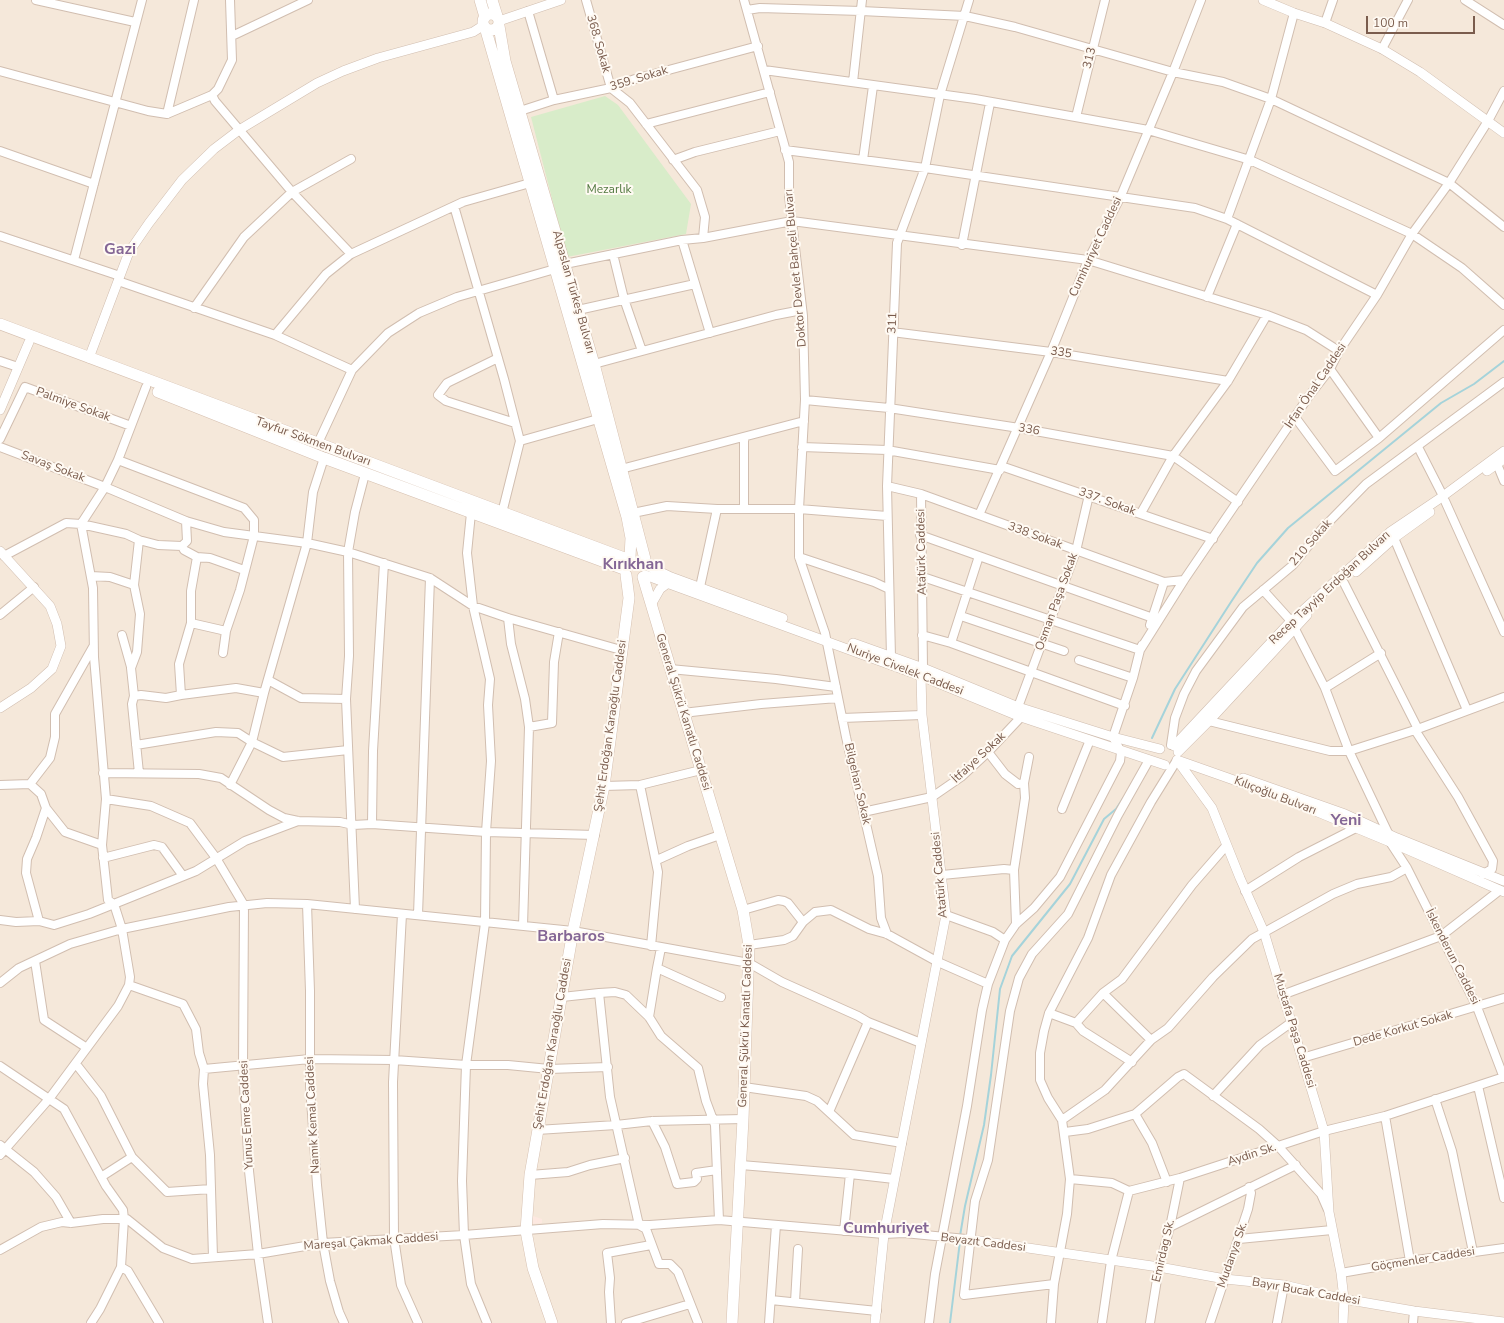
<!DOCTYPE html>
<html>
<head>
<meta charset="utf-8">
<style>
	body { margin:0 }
	#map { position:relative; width:1504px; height:1323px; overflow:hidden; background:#fdf6ec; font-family:"Nunito Sans",sans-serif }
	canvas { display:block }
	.scale { position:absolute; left:1366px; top:16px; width:109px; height:18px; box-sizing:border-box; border:2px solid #7a5c4d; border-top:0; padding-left:5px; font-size:12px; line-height:14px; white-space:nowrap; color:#7a5c4d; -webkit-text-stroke:3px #fffaf3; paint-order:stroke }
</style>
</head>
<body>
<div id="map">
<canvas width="1504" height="1323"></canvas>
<div class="scale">100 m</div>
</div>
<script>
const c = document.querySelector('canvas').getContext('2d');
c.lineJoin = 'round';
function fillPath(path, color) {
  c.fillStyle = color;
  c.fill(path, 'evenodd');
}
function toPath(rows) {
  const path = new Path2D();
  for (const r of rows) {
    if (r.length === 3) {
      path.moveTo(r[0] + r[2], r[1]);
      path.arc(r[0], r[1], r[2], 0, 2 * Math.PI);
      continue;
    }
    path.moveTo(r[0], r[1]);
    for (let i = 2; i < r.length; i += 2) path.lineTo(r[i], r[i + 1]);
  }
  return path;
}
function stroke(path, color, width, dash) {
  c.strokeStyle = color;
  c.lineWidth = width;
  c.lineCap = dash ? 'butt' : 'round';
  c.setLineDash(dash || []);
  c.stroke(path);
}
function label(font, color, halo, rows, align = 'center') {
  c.font = font + ' "Nunito Sans",sans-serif';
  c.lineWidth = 4;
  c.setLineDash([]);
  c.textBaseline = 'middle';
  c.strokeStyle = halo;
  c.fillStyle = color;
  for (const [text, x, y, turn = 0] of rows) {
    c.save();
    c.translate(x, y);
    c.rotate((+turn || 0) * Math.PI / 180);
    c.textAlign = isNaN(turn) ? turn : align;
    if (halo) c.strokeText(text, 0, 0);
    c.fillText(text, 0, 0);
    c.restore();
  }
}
const residential = toPath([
	[0,0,1504,0,1504,1323,0,1323]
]);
const commercial = toPath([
	[533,1216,542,1219,542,1223,532,1224]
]);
const green = toPath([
	[605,96,618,105,691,204,686,234,567,257,531,117]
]);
const stream = toPath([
	[1152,738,1175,689,1231,602,1257,563,1288,528,1441,403,1474,384,1504,361],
	[960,1236,965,1206,984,1125,991,1075,1000,989,1012,956,1070,884,1104,819,1116,809,1124,797],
	[950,1323,960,1241]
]);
const minor = toPath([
	[36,0,135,22],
	[230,0,232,60,218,89,212,95,215,101,292,192,351,254],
	[586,0,611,88,630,103,697,190,705,217,703,238],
	[744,0,789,162,789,196,803,316,805,400,799,509,799,557,825,633,846,737,878,876,881,918,887,934],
	[1465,0,1504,25],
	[747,10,760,8,861,11,965,16,1015,27,1173,72,1223,82,1271,99,1449,183,1504,227],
	[528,11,554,100],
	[1325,23,1333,0],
	[232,36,308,0],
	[1382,49,1408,0],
	[764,70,975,99,1148,130,1250,160,1412,234,1462,268,1504,305],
	[0,71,148,111,167,114,212,95],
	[853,82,862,0],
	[520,111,554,100,611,88,635,79,758,46],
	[167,114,194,0],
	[1076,117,1105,0],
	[646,124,770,92],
	[785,150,925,168,1195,208,1227,219,1377,295],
	[0,151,94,184],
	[673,160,695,152,780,131],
	[863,160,873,86],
	[454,206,504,379,520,441],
	[1227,219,1271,99,1294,13],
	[0,236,120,276],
	[682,240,710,333],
	[962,245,990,103],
	[613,254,624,299,642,351],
	[74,260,142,0],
	[118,281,275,335,352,370],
	[1207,297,1237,224],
	[194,308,244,237,292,192,351,159],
	[578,310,695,284],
	[892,332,1051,352,1228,381],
	[275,335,326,274,351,254,463,202,530,183],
	[498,358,447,383,438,395,446,401,515,423],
	[0,361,18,367],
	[594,364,776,315,802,310],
	[1330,369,1379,438,1504,330],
	[805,400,889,408,1019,428,1173,456,1238,502],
	[1295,417,1335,471,1379,438],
	[0,439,25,387,131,426],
	[318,443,352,370,388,333,419,313,457,297,555,269,565,264,682,240,703,238,792,221,1088,260,1267,315,1306,330,1339,351],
	[0,447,105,487,186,521,224,532,307,543,348,552,430,578,473,606,508,618,621,650],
	[802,447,887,450,1000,470],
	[1418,447,1443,496],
	[118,460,244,508,254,520,254,536,240,590,226,631,223,653],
	[1497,464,1504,481],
	[1001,466,1213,539],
	[621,469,804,421],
	[887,486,921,494,1164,582,1184,580],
	[921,494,923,668],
	[1445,501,1504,632],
	[744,509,744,437],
	[471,513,467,553,473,606,490,679,488,705,491,761,486,832,485,923,466,1065,462,1181,464,1235,471,1284,487,1323],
	[502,513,520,441,598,419],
	[633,513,667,506,717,509,799,509,887,516],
	[1141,513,1173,456,1228,381,1267,315],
	[979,515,1051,352,1088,260,1120,198,1173,72,1201,0],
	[920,535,1153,618],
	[1394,538,1467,710],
	[139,540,134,585,140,614,137,652,131,668,134,696,132,704,139,773],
	[182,546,184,550,197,557,210,558,244,570],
	[182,546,187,541,186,521],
	[4,556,66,523,81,524,126,534,139,540,158,545,182,546],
	[799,557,874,582,889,589],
	[91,576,110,577,134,585],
	[923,577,1140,650,1142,645],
	[1344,583,1418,729],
	[700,587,717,509],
	[1263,590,1291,621],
	[0,615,34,587],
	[961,616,1064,651],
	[508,618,511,644,525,699,529,727,523,926],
	[191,623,226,631],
	[1150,625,1164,582],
	[1294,627,1325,688,1349,751,1389,835,1390,842,1407,868,1477,1007,1504,1078],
	[122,635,131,667],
	[922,635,951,643,1125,706],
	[951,643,979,556],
	[891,657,887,486,897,243,925,168,940,95,969,0],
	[1079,660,1133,678],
	[670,669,776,679,836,687],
	[268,680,301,698,346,699],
	[1325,688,1381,653],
	[181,695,179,664,191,623,191,591,197,557],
	[134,696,141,695,166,698,181,695,236,688,264,693],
	[683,713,761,704,838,698],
	[842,718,922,715],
	[1209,721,1330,751,1349,751,1415,730,1504,697],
	[529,727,552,723,554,662,559,632],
	[1415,730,1458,797,1493,861,1492,869,1483,874],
	[136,745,216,732,238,733,252,742,283,757,348,750],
	[1171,745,1175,718,1184,694,1196,671,1243,607,1293,565,1321,530,1366,484,1504,382],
	[988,752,1005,774,1018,784,1024,783],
	[103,773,199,774,221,778,269,810,284,818,298,821,340,822,353,825,372,824,486,832,595,835],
	[30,784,50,758,55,737,55,714,93,647],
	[0,785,30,784,41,794,46,808,65,832,102,845,108,900,114,904,122,929,130,977,129,985,118,1006,49,1099,0,1155],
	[230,785,252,742,264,693,307,543,313,492,324,458],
	[640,785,658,872,651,946],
	[604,786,640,785,701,770],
	[106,799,151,806,190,823,216,858,244,905,243,1067,249,1171,258,1254,268,1323],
	[1062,809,1090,740],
	[863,812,932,797,961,777,988,752,1021,717,1018,707,1076,551,1089,495],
	[372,824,373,751,384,563],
	[102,845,106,799,94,657,93,588,81,524,105,487,118,460,146,387],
	[103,858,154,845,162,847,183,876],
	[657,860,688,846,720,835],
	[942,875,1004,869,1014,870],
	[1245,891,1299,857,1354,829],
	[307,904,310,991,310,1086,317,1185,323,1243,330,1281,339,1312,344,1323],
	[355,909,346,699,349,656,348,552,355,512,365,474],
	[743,910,778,900,784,901,788,903,803,922],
	[402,914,393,1082,394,1238,401,1285,418,1323],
	[418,915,430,578],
	[946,915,993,932,1005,940],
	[0,920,16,922,39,921,54,925,89,914,196,871,245,841,298,821],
	[39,921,26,873,27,859,36,838,46,808],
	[1016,924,1014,870,1025,798,1024,783,1029,757],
	[749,945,784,940,793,936,803,922,815,912,831,910,869,929,887,934,938,962,988,984],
	[35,961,44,1020,87,1048],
	[657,968,661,948],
	[0,983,19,968,70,944,122,929,229,907,267,903,307,904,573,931,749,963,782,982,858,1016,868,1022,921,1043],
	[129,985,183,1004,196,1029,199,1053,204,1069,203,1084,210,1155,213,1257],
	[599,993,615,992,626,995,649,1017,661,1036,698,1068,706,1101,715,1125,719,1220],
	[1103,993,1151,1040],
	[1282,995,1441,936,1500,890],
	[562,997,599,993,610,1097,639,1225,646,1229,659,1264,670,1264,678,1272,698,1323],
	[1049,1013,1076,1023,1083,1031,1132,1062],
	[649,1017,657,968,721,997],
	[868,1022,829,1112,854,1135,902,1143],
	[1076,1023,1103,993,1122,979,1192,885,1226,846],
	[1302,1058,1504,998],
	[76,1064,101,1096,132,1157,167,1192,211,1189],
	[0,1066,64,1109,106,1186,123,1210,124,1219,121,1267,100,1309,91,1323],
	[204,1069,310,1059,394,1060,466,1065,508,1065,549,1069,608,1067],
	[1478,1086,1504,1198],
	[744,1087,806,1096,817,1101,829,1112],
	[1213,1096,1260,1045,1292,1022],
	[1435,1099,1452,1151,1473,1252],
	[1135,1114,1152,1143,1167,1182],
	[1385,1116,1410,1261],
	[1062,1120,1105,1090,1151,1040,1168,1028,1213,977,1252,939,1333,894,1357,884,1391,877,1407,868],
	[652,1121,665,1147,677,1184,694,1182,697,1179,696,1173,717,1170],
	[537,1130,616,1125,652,1121,743,1119],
	[1065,1132,1088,1129,1135,1114,1178,1077,1184,1074,1259,1129,1278,1146,1321,1194,1328,1210],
	[0,1145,34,1172,56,1197,71,1223],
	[741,1165,850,1174,894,1179],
	[530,1175,568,1172,590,1165,625,1158],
	[101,1177,132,1157],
	[1070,1179,1112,1183,1129,1191],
	[1170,1227,1296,1165],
	[844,1231,850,1174],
	[1239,1239,1332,1230],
	[0,1250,41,1227,62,1222,71,1223,103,1219,127,1219,163,1248,192,1259,258,1254,323,1243,464,1235,603,1224,650,1225,719,1220,884,1234,904,1233,966,1239],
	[121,1267,128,1271,159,1323],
	[1341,1273,1416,1260,1504,1248],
	[1054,1284,964,1295,975,1201,988,1160,1010,1011,1019,978,1032,954,1068,914,1118,815,1149,760],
	[771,1300,877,1311],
	[795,1302,798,1249],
	[611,1323,609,1292,610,1278,607,1253,651,1245],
	[626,1323,690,1304],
	[769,1323,776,1225],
	[929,1323,935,1274,967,1106,982,1010,988,984,1005,940,1016,924,1034,908,1060,877,1120,761,1121,752,1113,737,1133,678,1140,650,1184,580,1309,396,1330,369,1339,351,1377,295,1412,234,1449,183,1488,121,1504,91],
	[1051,1323,1054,1284,1067,1214,1070,1179,1062,1120,1048,1098,1040,1080,1040,1053,1044,1031,1049,1013,1088,938,1111,875,1151,802,1177,760],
	[1102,1323,1111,1261,1129,1191,1180,1178,1324,1131,1385,1116,1504,1077],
	[1150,1323,1159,1267,1170,1227,1180,1178],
	[1210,1323,1248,1209,1251,1193,1249,1187],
	[1277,1323,1284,1285],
	[1413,1323,1414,1311]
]);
const tertiary = toPath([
	[1263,0,1294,13,1325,23,1382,49,1420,72,1504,133],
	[499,21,561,0],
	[89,358,129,252,149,223,182,180,214,149,239,130,317,83,343,71,378,58,473,32,484,25],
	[0,410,29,342],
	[1487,471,1504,459],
	[0,551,50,606,57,624,61,646,52,669,31,688,0,708],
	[648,566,671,577,783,618],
	[1356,572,1394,538,1430,512],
	[645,575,921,676,1021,717,1165,765],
	[652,603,660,589,668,583],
	[853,643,923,668,1018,707,1113,737,1160,749],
	[1174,746,1291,621,1390,532,1439,499,1504,451],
	[1178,752,1209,721,1307,615],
	[1177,760,1212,808,1240,878,1264,932,1324,1131,1329,1212,1341,1273,1344,1299,1343,1323],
	[1177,760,1279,796,1390,842,1504,892],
	[1243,778,1345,814,1397,838,1504,881],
	[966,1239,1159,1267,1225,1279,1284,1285,1344,1299,1414,1311,1504,1322],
	[875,1323,884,1234,946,915,922,715,921,676,923,668]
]);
const secondary = toPath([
	[480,0,485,17],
	[492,0,497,16],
	[491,22,8],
	[499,26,505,61,594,364,645,559],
	[485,27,627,517,631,538,630,557],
	[0,324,627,559],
	[158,392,324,458,624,569],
	[643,577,743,910,749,945,743,1119,732,1323],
	[552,1323,533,1268,526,1231,530,1175,573,931,604,786,629,598,626,575]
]);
const streetNames = [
	["368. Sokak",598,44,74],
	["313",1090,58,-76],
	["359. Sokak",639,79,-17],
	["Cumhuriyet Caddesi",1096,247,-65],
	["Doktor Devlet Bahçeli Bulvarı",796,268,-95],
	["Alpaslan Türkeş Bulvarı",573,292,74],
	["311",893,323,-87],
	["335",1061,353,9],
	["İrfan Önal Caddesi",1316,386,-56],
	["Palmiye Sokak",73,405,20],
	["336",1029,430,10],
	["Tayfur Sökmen Bulvarı",313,442,20],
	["Savaş Sokak",53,467,21],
	["337. Sokak",1107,502,20],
	["338 Sokak",1035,536,20],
	["210 Sokak",1311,543,-49],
	["Atatürk Caddesi",922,552,-91],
	["Recep Tayyip Erdoğan Bulvarı",1330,588,-43],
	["Osman Paşa Sokak",1057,602,-70],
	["Nuriye Civelek Caddesi",905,670,21],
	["General Şükrü Kanatlı Caddesi",683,712,73],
	["Şehit Erdoğan Karaoğlu Caddesi",611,726,-82],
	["İtfaiye Sokak",979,758,-43],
	["Bilgehan Sokak",857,784,77],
	["Kılıçoğlu Bulvarı",1275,796,21],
	["Atatürk Caddesi",940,875,-95],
	["İskenderun Caddesi",1452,957,63],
	["General Şükrü Kanatlı Caddesi",746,1026,-88],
	["Dede Korkut Sokak",1403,1029,-16],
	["Mustafa Paşa Caddesi",1294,1031,73],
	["Şehit Erdoğan Karaoğlu Caddesi",553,1044,-80],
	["Yunus Emre Caddesi",247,1115,-93],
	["Namık Kemal Caddesi",313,1115,-93],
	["Aydin Sk.",1252,1155,-18],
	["Mareşal Çakmak Caddesi",371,1242,-4],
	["Beyazıt Caddesi",983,1243,7],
	["Emirdag Sk.",1164,1251,-77],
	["Mudanya Sk.",1233,1255,-71],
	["Göçmenler Caddesi",1423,1260,-9],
	["Bayır Bucak Caddesi",1306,1292,10]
];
const parkNames = [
	["Mezarlık",609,190]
];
const districtNames = [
	["Gazi",120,250],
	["Kırıkhan",633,565],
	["Yeni",1346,821],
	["Barbaros",571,937],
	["Cumhuriyet",886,1229]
];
fillPath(residential, '#f5e8da');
fillPath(commercial, '#fde8e0');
fillPath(green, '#d8ecc9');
stroke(stream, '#a5d3da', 2);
stroke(minor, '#d1beb0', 10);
stroke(tertiary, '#d1beb0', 10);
stroke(secondary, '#d6c0b0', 12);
stroke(minor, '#fff', 8);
stroke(tertiary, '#fff', 9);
stroke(secondary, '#fff', 11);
label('12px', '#7a5c4d', '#fffaf3', streetNames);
label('12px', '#537a41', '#fffaf3', parkNames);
label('bold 16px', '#846695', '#fffaf3', districtNames);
</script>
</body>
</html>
